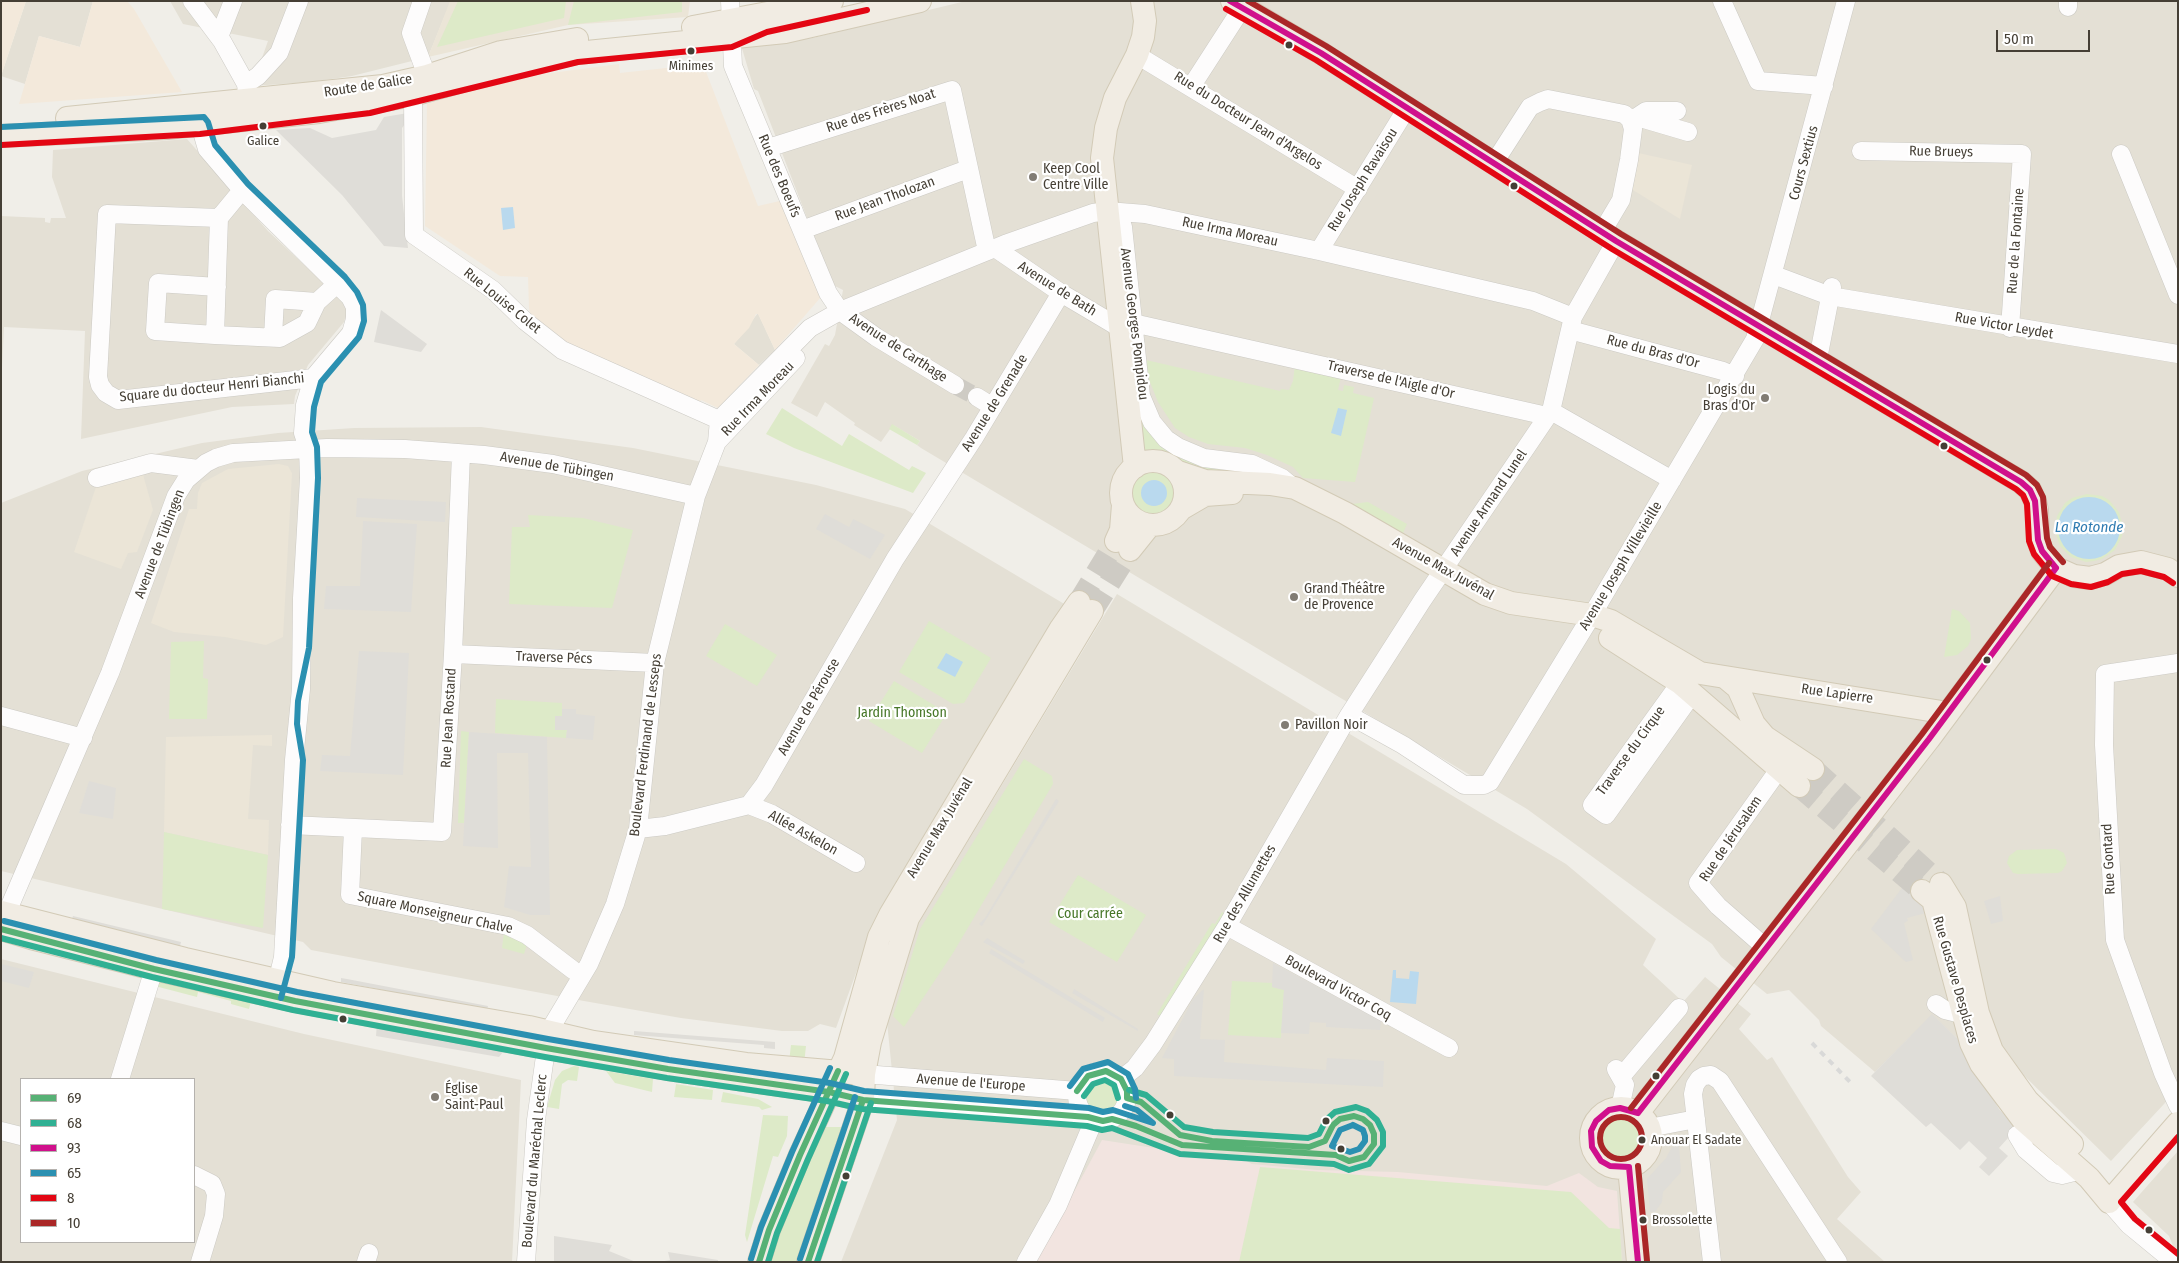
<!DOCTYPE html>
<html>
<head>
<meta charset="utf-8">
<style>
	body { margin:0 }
	#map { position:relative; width:2179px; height:1263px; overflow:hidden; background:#f0eee8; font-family:"Fira Sans Condensed",sans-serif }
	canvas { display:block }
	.frame { position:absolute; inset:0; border:2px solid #453f35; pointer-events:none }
	.legend { position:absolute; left:20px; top:1078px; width:175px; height:165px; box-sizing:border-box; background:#fff; border:1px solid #b5b2ae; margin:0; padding:6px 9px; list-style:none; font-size:15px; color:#453f35 }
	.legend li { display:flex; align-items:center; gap:10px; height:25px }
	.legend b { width:25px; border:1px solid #b5b2ae }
	.scale { position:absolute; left:1996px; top:30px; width:94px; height:22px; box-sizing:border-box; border:2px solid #453f35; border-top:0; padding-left:6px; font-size:15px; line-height:18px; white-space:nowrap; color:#453f35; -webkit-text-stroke:4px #fff; paint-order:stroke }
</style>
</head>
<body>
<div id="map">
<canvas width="2179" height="1263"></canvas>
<div class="frame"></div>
<ul class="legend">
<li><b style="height:6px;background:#57b175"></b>69</li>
<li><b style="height:6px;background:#30b093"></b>68</li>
<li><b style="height:6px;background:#d0108c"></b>93</li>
<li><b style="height:6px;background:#2b90b1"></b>65</li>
<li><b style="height:6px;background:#e30613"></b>8</li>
<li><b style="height:6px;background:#aa2727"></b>10</li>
</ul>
<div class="scale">50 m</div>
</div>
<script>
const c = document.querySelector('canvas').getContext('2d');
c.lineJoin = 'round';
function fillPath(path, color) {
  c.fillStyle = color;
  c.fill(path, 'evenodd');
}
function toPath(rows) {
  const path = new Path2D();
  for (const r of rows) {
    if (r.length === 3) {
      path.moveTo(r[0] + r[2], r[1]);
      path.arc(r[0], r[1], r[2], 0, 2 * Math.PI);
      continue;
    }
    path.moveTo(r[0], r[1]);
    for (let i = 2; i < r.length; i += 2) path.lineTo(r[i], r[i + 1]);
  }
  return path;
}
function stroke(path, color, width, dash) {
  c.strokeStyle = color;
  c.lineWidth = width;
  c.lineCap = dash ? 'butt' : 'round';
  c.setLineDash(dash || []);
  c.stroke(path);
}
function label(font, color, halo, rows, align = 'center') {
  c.font = font + ' "Fira Sans Condensed",sans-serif';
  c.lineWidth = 4.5;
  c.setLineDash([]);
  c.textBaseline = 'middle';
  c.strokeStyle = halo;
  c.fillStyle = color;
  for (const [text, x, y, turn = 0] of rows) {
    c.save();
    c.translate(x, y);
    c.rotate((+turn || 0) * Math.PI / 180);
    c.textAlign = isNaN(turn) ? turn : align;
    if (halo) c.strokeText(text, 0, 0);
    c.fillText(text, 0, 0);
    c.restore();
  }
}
const residential = toPath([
	[26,1,93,1,80,47,39,36,25,84,1,76],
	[170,1,451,1,428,57,352,76,310,82,252,86,268,41,183,24],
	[966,1,2178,1,2178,1089,2111,1161,1999,1051,1963,1044,1932,1015,1875,1072,1821,1026,1819,1020,1789,990,1767,994,1721,957,1712,944,1527,809,921,448,917,445,920,441,893,425,881,442,854,425,855,423,825,402,817,417,791,403,825,344,829,346,835,335,843,290,833,285,765,109,758,91,754,89,741,45,812,38],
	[187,139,268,231,349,307,344,322,308,365,295,396,294,404,232,407,81,439,85,331,4,327,1,388,1,216,45,218,45,222,50,223,51,218,66,218,52,177,53,150],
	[758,313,775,350,759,365,734,344],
	[481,427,633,448,816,485,905,509,1066,605,876,918,836,1028,820,1024,808,1031,782,1031,681,1018,584,1001,311,950,303,942,1,871,1,503,82,471,202,443,278,433,354,428],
	[1117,594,1566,864,1656,939,1643,965,1683,1002,1705,977,1751,1014,1739,1029,1767,1060,1772,1057,1848,1177,1861,1192,1837,1219,1885,1262,841,1262,897,1120,887,1022,917,926],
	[1,959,304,1034,521,1080,512,1262,1,1262],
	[21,1079,194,1079,194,1242,21,1242],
	[2178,1151,2178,1258,2169,1236,2133,1202]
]);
const commercial = toPath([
	[1,1,26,1,1,76],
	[93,1,128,2,134,9,182,92,19,104,39,36,80,47],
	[619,64,620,73,703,64,758,206,784,200,821,297,775,350,758,314,756,314,749,328,734,344,759,365,718,408,701,400,699,403,558,344,531,317,529,308,528,277,500,276,425,226,427,104,474,90,536,75]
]);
const education = toPath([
	[450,1,690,1,688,17,568,25,428,57],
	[1634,152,1692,165,1680,219,1628,187],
	[279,464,288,466,292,473,283,637,266,645,225,637,174,632,151,623,189,509,197,509,198,493,202,483,228,469],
	[142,471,153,510,137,552,128,553,121,569,74,552,97,484],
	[272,735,272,746,253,745,248,819,269,820,268,855,164,832,166,737]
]);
const medical = toPath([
	[1102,1140,1193,1154,1243,1159,1252,1164,1317,1170,1398,1172,1547,1186,1579,1173,1598,1187,1617,1191,1622,1262,1036,1262]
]);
const green = toPath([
	[458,1,566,1,564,18,437,47],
	[574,1,682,1,682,12,568,25],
	[1146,360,1280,391,1281,389,1289,390,1293,381,1295,365,1341,377,1338,390,1343,391,1344,385,1354,387,1353,393,1374,398,1355,482,1303,478,1293,467,1267,455,1245,448,1208,444,1189,437,1175,428,1158,402,1148,377],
	[782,408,842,446,849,434,909,470,912,466,926,473,913,493,794,448,766,434],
	[1147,422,1155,432,1257,470,1223,475,1176,463,1166,457,1156,454,1145,455,1139,424],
	[892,424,920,441,917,445,889,429],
	[1154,494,23],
	[2087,494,2102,496,2109,500,2119,512,2123,528,2122,536,2115,550,2102,559,2094,561,2086,562,2071,557,2060,546,2055,531,2057,516,2065,503,2072,498],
	[2082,498,2093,558,2080,557,2059,521,2065,509],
	[1368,502,1407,524,1403,533,1352,504],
	[528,515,583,518,633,530,612,608,509,604,512,527,530,527],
	[1952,609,1959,611,1970,623,1971,639,1968,646,1957,655,1944,657],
	[929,621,991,658,964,703,953,704,899,672],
	[725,624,777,655,757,686,706,656],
	[204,641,203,678,208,679,207,719,169,719,171,642],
	[894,681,947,713,922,753,869,721],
	[496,699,562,703,562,716,555,730,567,730,566,738,495,733],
	[461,731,469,732,464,823,458,823],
	[1024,759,1052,776,1053,784,953,953,904,1027,893,1016,920,929],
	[164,832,268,855,263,928,162,909],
	[2056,849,2064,853,2067,863,2062,871,2058,873,2018,874,2013,873,2007,863,2009,856,2017,850],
	[1078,875,1146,915,1117,962,1049,922],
	[1222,912,1225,914,1162,1017,1157,1014,1212,923,1215,924],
	[504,932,527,944,524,954,502,948],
	[157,978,251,1001,249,1009,231,1004,231,1001,198,992,197,997,155,986],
	[1232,981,1272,983,1272,987,1284,990,1281,1038,1228,1035],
	[791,1045,806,1046,804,1064,789,1062],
	[574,1066,579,1067,577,1081,568,1080,562,1084,559,1109,547,1107,555,1080,562,1071],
	[606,1071,653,1079,652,1092,615,1083],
	[1102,1095,17],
	[676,1084,713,1090,712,1100,674,1097],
	[723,1092,758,1099,772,1107,762,1110,759,1107,721,1102],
	[953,1094,1055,1103,1055,1110,908,1098,908,1095],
	[763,1115,788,1116,787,1136,778,1157,773,1156,747,1242,745,1235],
	[1619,1138,22],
	[826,1127,845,1127,799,1262,772,1262,770,1258,773,1239],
	[1260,1167,1571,1192,1609,1228,1620,1229,1622,1262,1239,1262]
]);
const parking = toPath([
	[408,113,408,120,402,128,402,196,408,248,384,246,342,195,276,130,310,128,332,138,376,130,384,117],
	[381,310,427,344,421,352,374,342],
	[357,498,446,502,445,522,356,517],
	[825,514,849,527,853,519,885,535,870,559,816,529],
	[363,521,417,524,411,612,324,609,326,586,360,586],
	[359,651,409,653,403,775,320,771,322,755,350,756],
	[562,709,576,709,576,714,595,716,593,740,566,738,567,730,555,730,555,716,562,716],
	[469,732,547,737,550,915,530,915,504,907,509,866,531,867,528,753,497,753,498,848,463,846],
	[89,781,116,788,113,819,79,813],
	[1056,799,1059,801,982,926,979,924,985,918],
	[1905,884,1913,889,1926,913,1907,918,1908,921,1904,923,1913,960,1906,962,1871,929],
	[2000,896,2003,921,1991,924,1984,901],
	[73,916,181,942,180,946,72,919],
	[987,938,1025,961,1023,964,983,942],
	[991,949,1105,1018,1103,1022,989,953],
	[1273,963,1381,1021,1380,1030,1326,1027,1326,1023,1310,1022,1309,1034,1281,1033,1284,990,1272,987],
	[1,964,34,972,29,988,1,981],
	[341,978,347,979,488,1006,487,1010,341,982],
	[1074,989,1138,1029,1138,1031,1072,993],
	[1204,989,1200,1039,1225,1040,1224,1062,1326,1070,1327,1058,1384,1061,1383,1087,1174,1076,1174,1059,1162,1058,1193,999],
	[1932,1014,1963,1044,1999,1109,2017,1128,1999,1148,2008,1156,1989,1176,1979,1167,1987,1158,1969,1141,1960,1150,1931,1123,1926,1127,1871,1076],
	[377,1023,507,1047,499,1057,376,1036],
	[634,1031,775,1042,775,1049,764,1048,764,1045,634,1035],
	[1679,1146,1681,1172,1663,1192,1662,1202,1655,1212,1650,1212,1647,1179,1666,1158,1672,1147],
	[554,1236,612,1245,609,1251,636,1262,554,1262],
	[668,1252,718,1260,718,1262,659,1262,670,1260]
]);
const water = toPath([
	[513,207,515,228,503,230,501,208],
	[1338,408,1347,410,1341,436,1331,433],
	[1154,493,13],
	[2089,528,31],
	[946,653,963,662,955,677,937,668],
	[1393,970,1396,970,1396,978,1409,979,1410,971,1419,972,1416,1004,1390,1002]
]);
const minorTunnel = toPath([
	[955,385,977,397]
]);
const majorTunnel = toPath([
	[1079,602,1116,541],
	[1092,611,1130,550],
	[1813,769,1941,884],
	[1799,786,1922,891]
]);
const minor = toPath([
	[192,1,222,41,246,84,249,112],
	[422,1,411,33,427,76],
	[730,1,733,66,828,293,840,311,876,337,955,385],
	[1722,1,1758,81,1824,86],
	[2068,1,2068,7],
	[219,37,233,1],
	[1137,55,1358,189],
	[246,84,258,76,279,53,299,1],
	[1191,87,1242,8],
	[413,95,414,235,493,290,525,321,562,350,719,420],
	[204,114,200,125,207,149,242,190,350,297,355,307,355,319,351,333,313,378,305,405,303,433,308,448,309,478,302,598,301,689,294,760,283,957,275,991],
	[1637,117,1646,111,1677,111],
	[1630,119,1637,117,1688,132],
	[768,148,952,90,987,251],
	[1861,151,2022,154,2010,328],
	[2121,154,2178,295],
	[1494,163,1530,107,1540,102,1548,99,1624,114,1630,119,1633,129,1629,160,1621,200,1602,232],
	[238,195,219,218,215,335,280,338,307,323,317,302,338,283],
	[1118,212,1123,227,1141,396,1152,422,1166,439,1178,447,1204,458,1252,464,1282,478,1293,487],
	[219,218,107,214,98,377,100,385,106,393,118,400,313,378],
	[802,230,968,169],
	[995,248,1061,293,1120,328,1133,323,1547,416],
	[1319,251,1407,108],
	[1774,275,1830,296,2178,354],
	[1570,330,1723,371,1735,376],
	[215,335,155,331,158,283,217,287],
	[273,337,275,299,317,302],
	[1818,359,1832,287],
	[977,397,993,407],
	[1551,411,1672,480],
	[717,442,796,358],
	[97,478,151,463,198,469],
	[453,654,655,663],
	[2178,663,2105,674,2104,745,2115,940,2163,1073,2178,1106],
	[1680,683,1592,805,1606,815,1693,693],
	[1349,715,1403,745,1464,785,1484,785,1490,782,1592,615,1755,339,1846,1],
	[1,716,83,738],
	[749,805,772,814,856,863],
	[290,825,442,832,453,654,461,454],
	[353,829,350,895,508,926,527,935,573,970],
	[638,829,665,826,749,805,764,785,895,559,974,438,1061,293],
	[2,924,110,673,176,496,186,480,206,463,216,458,233,453,327,448,405,449,484,455,553,464,696,496],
	[1227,926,1449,1048],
	[1766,948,1718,906,1698,883,1780,768],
	[1936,1004,1945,1010,1957,1013,1968,1009,1972,1004],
	[549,1031,589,964,615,904,638,829,655,663,696,496,717,442,719,420,810,328,840,311,1005,244,1093,213,1107,211,1145,214,1319,251,1533,301,1573,317],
	[1616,1069,1625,1085,1620,1108],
	[1102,1096,25],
	[864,1074,1077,1091],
	[1621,1077,1679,1008],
	[120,1079,154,969],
	[1121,1079,1135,1068,1153,1044,1227,926,1349,715,1422,601,1551,411,1573,317,1616,241],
	[863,1100,1088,1117],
	[1649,1128,1696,1119],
	[1,1131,21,1136],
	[2017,1135,2026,1150,2053,1173,2062,1175,2082,1170],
	[194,1175,212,1184,216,1194,214,1216,200,1262],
	[2109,1202,2129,1225,2174,1262],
	[366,1262,369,1253],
	[526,1262,536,1120,548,1035],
	[1026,1262,1058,1205,1094,1120],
	[1712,1262,1693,1094,1695,1085,1699,1079,1704,1076,1711,1075,1720,1081,1838,1262]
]);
const major = toPath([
	[1232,1,1321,53,1616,241,2021,482,2030,490,2035,501,2037,510,2038,540,2042,551,2056,568,2074,576,2090,578,2105,574,2119,566,2141,562,2168,569,2178,576],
	[693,27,832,1],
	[67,118,383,86,427,76,501,52,577,39],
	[1,136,167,128,319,112,413,95,516,66,577,53,785,32,920,1],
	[1153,493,32],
	[1135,467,1102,158,1106,128,1115,98,1137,55,1143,37,1145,21,1142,1],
	[1178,472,1205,481,1270,484,1295,488,1345,513,1485,594,1511,603,1592,615,1611,621,1700,673,1948,713],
	[1181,509,1205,495,1232,493],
	[1116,541,1121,530,1123,505],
	[1130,550,1150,525],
	[1610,638,1680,683,1799,786],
	[1726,678,1738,688,1754,724,1765,737,1813,769],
	[1941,884,1955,907,1978,1013,1992,1051,2027,1100,2072,1144],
	[1922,891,1933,900,1971,1043,1981,1064,2023,1120,2089,1178,2109,1202,2178,1123],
	[1,912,185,959,333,993,529,1027,593,1042,746,1064,864,1074],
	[1,929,31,938,154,969,295,1001,546,1048,668,1069,829,1092,863,1100],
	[1621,1138,30],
	[1638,1113,1929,739,2056,568],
	[1629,1167,1638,1262],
	[759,1262,769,1230,800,1155,845,1058,879,937,890,915,1061,628,1079,602],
	[808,1262,863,1100,864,1074,870,1042,908,918,1092,611]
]);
const rail = toPath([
	[1812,1043,1852,1084]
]);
const bus1 = toPath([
	[1,929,154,969,295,1001,546,1048,668,1069,829,1092,863,1100,1088,1117,1103,1121,1112,1119,1136,1126,1182,1145,1336,1155,1349,1161,1364,1157,1374,1144,1374,1134,1370,1125,1363,1119,1354,1116,1340,1119,1333,1125,1325,1141,1309,1147,1212,1141,1180,1135,1141,1102,1127,1098],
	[1077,1091,1088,1076,1106,1071,1121,1079,1127,1091,1127,1098],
	[759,1262,769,1230,800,1155,838,1071],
	[808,1262,863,1100]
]);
const bus2 = toPath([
	[1,938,152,977,293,1010,545,1057,667,1078,827,1101,862,1109,1087,1126,1102,1130,1112,1128,1180,1154,1334,1164,1349,1170,1369,1164,1383,1146,1383,1132,1377,1120,1367,1111,1356,1107,1335,1112,1326,1120,1319,1134,1308,1138,1213,1132,1184,1127,1146,1095,1129,1090],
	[1084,1096,1093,1084,1105,1080,1114,1085,1118,1098],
	[768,1262,777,1233,808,1159,846,1074],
	[817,1262,871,1103]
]);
const bus3 = toPath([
	[1230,1,1321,53,1616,241,2021,482,2030,490,2035,501,2038,540,2042,551,2056,568],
	[1638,1113,1929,739,2056,568],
	[1629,1167,1610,1166,1601,1161,1592,1147,1591,1131,1596,1121,1609,1110,1620,1108,1638,1113],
	[1629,1167,1638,1262]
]);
const bus4 = toPath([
	[1,127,204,117,208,122,215,145,248,184,345,277,357,292,363,305,364,321,359,337,321,382,314,407,312,432,317,447,318,478,309,648,298,701,297,724,303,760,292,957,281,998],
	[4,921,156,960,297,992,548,1039,669,1060,830,1083,864,1091,1089,1108,1103,1112,1113,1110,1153,1123,1137,1110,1125,1106],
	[1070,1086,1083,1069,1108,1062,1128,1074,1135,1089,1136,1098],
	[1353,1125,1363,1130,1365,1136,1365,1141,1359,1149,1350,1152,1332,1146,1340,1130,1353,1125],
	[751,1259,761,1227,792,1152,830,1068],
	[800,1259,855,1097]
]);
const bus5 = toPath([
	[1226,9,1316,60,1612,249,2016,489,2023,495,2027,504,2029,541,2034,554,2052,576,2071,584,2091,587,2108,582,2122,574,2141,571,2164,577,2173,583],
	[1,145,200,134,370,113,578,62,732,47,767,32,867,10],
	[2178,1137,2121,1202,2135,1219,2178,1254]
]);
const bus6 = toPath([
	[1248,1,1326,46,1621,234,2026,475,2037,485,2043,497,2047,538,2050,547,2063,562],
	[1631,1108,1922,734,2049,563],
	[1621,1138,21],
	[1638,1166,1647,1261]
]);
const markers = [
	[1289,45,4.5,"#453f35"],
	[691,51,4.5,"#453f35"],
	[263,126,4.5,"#453f35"],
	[1033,177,5,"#817c74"],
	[1514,186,4.5,"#453f35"],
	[1765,398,5,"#817c74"],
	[1944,446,4.5,"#453f35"],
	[1294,597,5,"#817c74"],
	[1987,660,4.5,"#453f35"],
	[1285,725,5,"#817c74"],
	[343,1019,4.5,"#453f35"],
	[1656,1076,4.5,"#453f35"],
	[435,1097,5,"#817c74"],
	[1170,1115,4.5,"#453f35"],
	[1326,1121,4.5,"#453f35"],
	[1642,1140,4.5,"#453f35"],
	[1341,1149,4.5,"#453f35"],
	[846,1176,4.5,"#453f35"],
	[1643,1220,4.5,"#453f35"],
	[2149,1230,4.5,"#453f35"]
];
const busNames = [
	["Minimes",691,66],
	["Galice",263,141],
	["Anouar El Sadate",1651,1140,"left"],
	["Brossolette",1652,1220,"left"]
];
const streetNames = [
	["Route de Galice",368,86,-9],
	["Rue des Frères Noat",881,111,-18],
	["Rue du Docteur Jean d'Argelos",1248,121,32],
	["Rue Brueys",1941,152,1],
	["Cours Sextius",1804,163,-75],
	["Rue des Boeufs",779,176,67],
	["Rue Joseph Ravaisou",1363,180,-58],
	["Rue Jean Tholozan",885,199,-20],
	["Rue Irma Moreau",1230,232,12],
	["Rue de la Fontaine",2016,241,-86],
	["Avenue de Bath",1057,289,32],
	["Rue Louise Colet",502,301,39],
	["Avenue Georges Pompidou",1134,324,83],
	["Rue Victor Leydet",2004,326,10],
	["Avenue de Carthage",898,348,33],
	["Rue du Bras d'Or",1653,352,15],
	["Traverse de l'Aigle d'Or",1391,380,13],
	["Square du docteur Henri Bianchi",212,388,-6],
	["Rue Irma Moreau",758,399,-46],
	["Avenue de Grenade",995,403,-58],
	["Avenue de Tübingen",557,467,10],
	["Avenue Armand Lunel",1489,503,-56],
	["Avenue de Tübingen",160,544,-69],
	["Avenue Joseph Villevieille",1621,566,-59],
	["Avenue Max Juvénal",1443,569,29],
	["Traverse Pécs",554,658,2],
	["Rue Lapierre",1837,694,8],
	["Avenue de Pérouse",809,707,-60],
	["Rue Jean Rostand",449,718,-87],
	["Boulevard Ferdinand de Lesseps",646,745,-83],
	["Traverse du Cirque",1631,751,-54],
	["Avenue Max Juvénal",940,828,-59],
	["Allée Askelon",803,833,29],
	["Rue de Jérusalem",1731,839,-56],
	["Rue Gontard",2109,859,-93],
	["Rue des Allumettes",1245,894,-60],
	["Square Monseigneur Chalve",435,913,12],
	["Rue Gustave Desplaces",1955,980,74],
	["Boulevard Victor Coq",1338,988,29],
	["Avenue de l'Europe",971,1083,4],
	["Boulevard du Maréchal Leclerc",535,1161,-85]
];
const poiNames = [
	["Keep Cool",1043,169],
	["Centre Ville",1043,185],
	["Logis du",1755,390,"right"],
	["Bras d'Or",1755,406,"right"],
	["Grand Théâtre",1304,589],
	["de Provence",1304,605],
	["Pavillon Noir",1295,725],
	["Église",445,1089],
	["Saint-Paul",445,1105]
];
const parkNames = [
	["Jardin Thomson",902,713],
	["Cour carrée",1090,914]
];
const waterNames = [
	["La Rotonde",2089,528]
];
fillPath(residential, '#e4e0d5');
fillPath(commercial, '#f3e9db');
fillPath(education, '#ebe5d7');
fillPath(medical, '#f2e4e0');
fillPath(green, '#ddeac8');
fillPath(parking, '#dfddd8');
fillPath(water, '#b9d9ee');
stroke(minorTunnel, '#cecbc4', 18, [18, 9]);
stroke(majorTunnel, '#cecbc4', 22, [22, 11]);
stroke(minor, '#cccac4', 19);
stroke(major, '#d2cab6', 24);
stroke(minor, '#fdfcfc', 18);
stroke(major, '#f1ece3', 22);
stroke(rail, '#d9d9d8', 4, [6, 6]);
stroke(bus1, '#57b175', 6);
stroke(bus2, '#30b093', 6);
stroke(bus3, '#d0108c', 6);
stroke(bus4, '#2b90b1', 6);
stroke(bus5, '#e30613', 6);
stroke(bus6, '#aa2727', 6);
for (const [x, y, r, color] of markers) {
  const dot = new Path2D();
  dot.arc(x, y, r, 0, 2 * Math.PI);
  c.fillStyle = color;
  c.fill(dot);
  stroke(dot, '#fff', 2);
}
label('13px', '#453f35', '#fff', busNames);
label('14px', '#453f35', '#fff', streetNames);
label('14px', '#453f35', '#fff', poiNames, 'left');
label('14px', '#477728', '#fff', parkNames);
label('italic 15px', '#2e7bb1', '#fff', waterNames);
</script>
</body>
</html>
